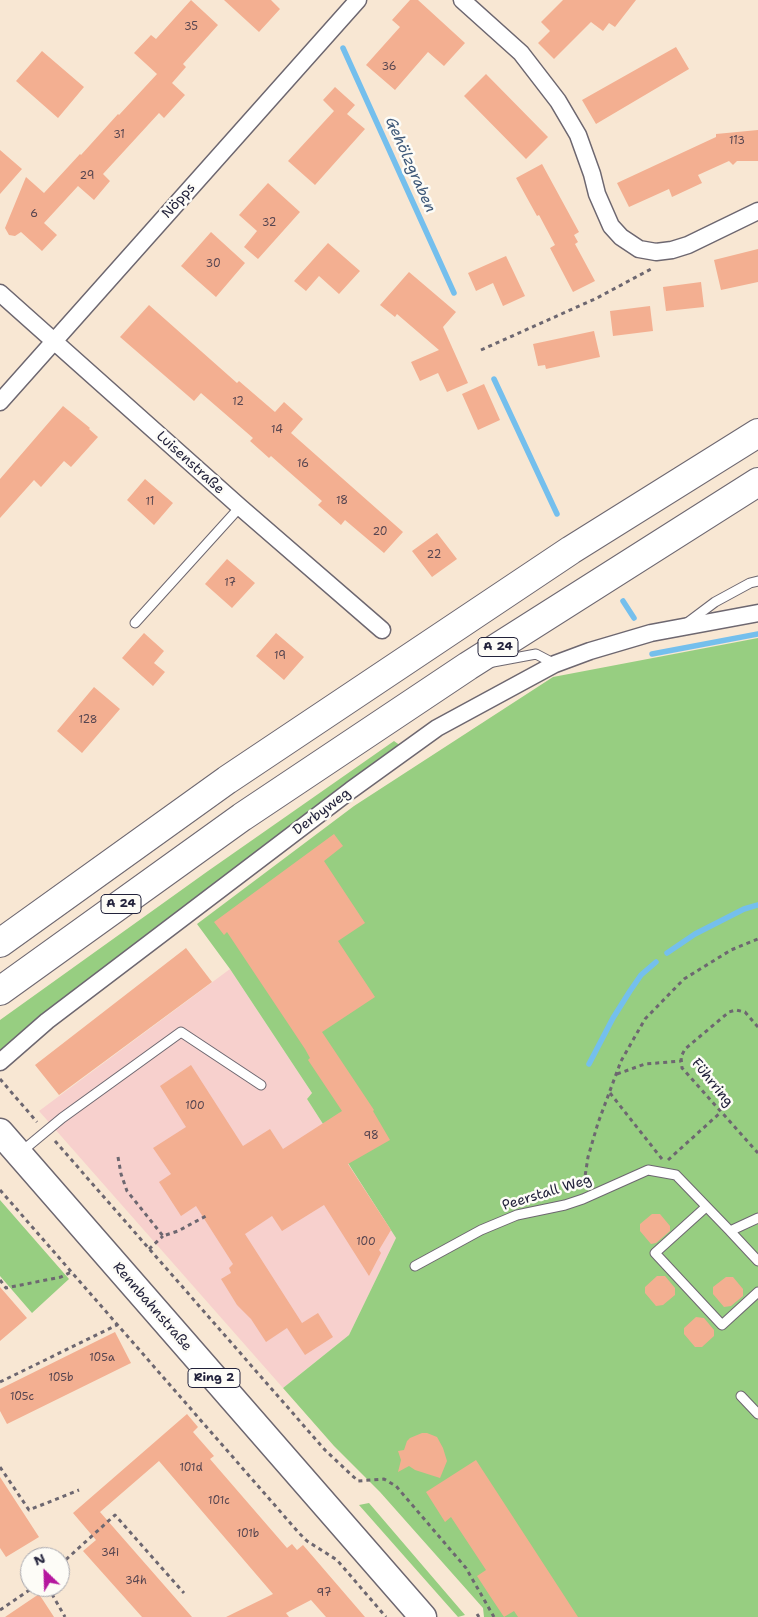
<!DOCTYPE html>
<html>
<head>
<meta charset="utf-8">
<style>
	body { margin:0 }
	#map { position:relative; width:758px; height:1617px; overflow:hidden; background:#f8e7d3; font-family:"Shantell Sans",sans-serif }
	canvas { display:block }
	.north { position:absolute; left:20px; top:1547px; width:50px; height:50px; box-sizing:border-box; background:#fdfcf7; border:1px solid #a5a5ac; border-radius:50%; rotate:336deg; font-size:14px; font-weight:700; line-height:20px; text-align:center; color:#22223b }
	.north::after { content:''; display:block; margin:auto; width:18px; height:22px; background:#b5179e; clip-path:polygon(50% 0,100% 100%,50% 72%,0 100%) }
</style>
</head>
<body>
<div id="map">
<canvas width="758" height="1617"></canvas>
<div class="north">N</div>
</div>
<script>
const c = document.querySelector('canvas').getContext('2d');
c.lineJoin = 'round';
function fillPath(path, color) {
  c.fillStyle = color;
  c.fill(path, 'evenodd');
}
function toPath(rows) {
  const path = new Path2D();
  for (const r of rows) {
    path.moveTo(r[0], r[1]);
    for (let i = 2; i < r.length; i += 2) path.lineTo(r[i], r[i + 1]);
  }
  return path;
}
function stroke(path, color, width, dash) {
  c.strokeStyle = color;
  c.lineWidth = width;
  c.lineCap = dash ? 'butt' : 'round';
  c.setLineDash(dash || []);
  c.stroke(path);
}
function label(font, color, halo, rows, align = 'center') {
  c.font = font + ' "Shantell Sans",sans-serif';
  c.lineWidth = 5;
  c.setLineDash([]);
  c.textBaseline = 'middle';
  c.strokeStyle = halo;
  c.fillStyle = color;
  for (const [text, x, y, turn = 0] of rows) {
    c.save();
    c.translate(x, y);
    c.rotate((+turn || 0) * Math.PI / 180);
    c.textAlign = isNaN(turn) ? turn : align;
    if (halo) c.strokeText(text, 0, 0);
    c.fillText(text, 0, 0);
    c.restore();
  }
}
const built = toPath([
	[230,969,312,1093,307,1099,396,1238,349,1335,283,1388,39,1111]
]);
const green = toPath([
	[758,638,758,1617,484,1617,483,1608,380,1492,334,1446,283,1388,349,1335,396,1238,307,1099,312,1093,230,969,197,924,354,806,553,677],
	[394,741,401,746,125,951,0,1053,0,1020,208,871],
	[0,1200,69,1279,32,1313,0,1276],
	[369,1503,465,1615,458,1617,359,1505]
]);
const stream = toPath([
	[343,48,454,293],
	[494,379,557,514],
	[623,601,634,618],
	[652,654,758,634],
	[667,953,695,934,744,909,758,905],
	[589,1064,613,1018,630,991,641,975,656,962]
]);
const building = toPath([
	[191,0,218,25,183,64,186,67,172,83,185,95,164,118,159,113,103,174,110,181,94,200,78,186,44,223,57,235,42,251,21,232,15,236,9,235,5,228,26,177,44,193,80,154,81,155,118,114,119,115,157,74,134,53,151,35,156,39],
	[224,0,271,0,280,9,259,32],
	[410,0,418,0,465,43,444,66,428,52,395,90,366,65,400,27,392,20],
	[563,0,636,0,615,27,609,23,603,31,591,22,554,59,538,43,550,31,541,22],
	[676,47,689,69,596,124,582,100],
	[42,51,84,87,58,118,16,81],
	[486,74,548,137,526,159,464,96],
	[335,87,355,105,347,114,365,129,315,185,288,161,334,111,323,100],
	[758,130,758,161,737,161,733,165,729,161,698,175,702,183,672,197,669,189,629,207,617,183,716,137,716,134],
	[0,150,22,169,0,194],
	[542,164,579,232,574,235,578,242,575,244,595,281,573,292,550,248,555,245,539,215,537,216,516,178],
	[268,183,300,212,258,259,244,247,257,231,239,215],
	[211,232,245,263,216,297,181,266],
	[328,243,360,271,339,294,319,276,306,291,294,281],
	[758,249,758,282,721,290,714,260],
	[506,256,525,296,503,306,493,283,476,291,468,273],
	[409,272,456,312,443,327,468,383,447,392,438,373,420,381,411,362,439,350,397,314,395,317,380,305],
	[701,282,704,307,666,311,663,287],
	[149,305,237,383,239,381,275,412,284,402,303,419,291,433,403,532,384,553,345,520,341,525,318,505,322,501,271,456,269,458,250,441,253,438,201,393,194,401,120,337],
	[650,306,653,331,613,336,610,311],
	[594,331,600,357,546,369,545,365,538,366,533,344],
	[484,384,500,420,478,430,462,394],
	[63,406,90,428,89,429,98,437,71,467,64,461,41,487,34,480,0,518,0,479],
	[145,479,173,503,154,525,127,500],
	[437,533,457,559,432,577,412,551],
	[227,559,255,583,232,608,205,584],
	[144,633,164,651,154,663,165,672,153,686,122,658],
	[276,633,304,657,284,680,256,656],
	[94,687,120,709,82,753,57,731],
	[334,834,343,846,324,861,365,923,338,941,375,997,322,1032,374,1110,373,1111,390,1140,348,1164,391,1230,379,1250,381,1253,369,1276,324,1205,282,1231,272,1216,245,1234,302,1323,318,1313,333,1337,305,1355,287,1328,266,1342,251,1319,237,1305,221,1279,231,1273,229,1268,233,1264,196,1206,181,1216,159,1182,171,1174,153,1148,186,1127,160,1086,191,1065,243,1146,270,1129,283,1149,342,1111,308,1060,310,1058,305,1049,227,932,224,935,214,922],
	[186,948,212,982,59,1095,35,1065],
	[652,1214,660,1214,670,1226,670,1231,656,1243,651,1244,640,1231,640,1224],
	[657,1276,665,1276,675,1288,675,1295,663,1305,656,1306,645,1293,645,1287],
	[726,1277,733,1277,743,1289,743,1296,731,1306,724,1307,713,1294,713,1287],
	[0,1287,27,1318,0,1341],
	[696,1317,704,1318,714,1330,714,1336,702,1347,695,1347,684,1334,684,1328],
	[115,1332,131,1363,7,1424,0,1411,0,1389],
	[187,1414,198,1427,193,1432,214,1456,210,1459,287,1548,292,1544,297,1550,303,1545,365,1617,326,1617,311,1600,286,1613,289,1617,226,1617,273,1594,159,1461,100,1512,192,1617,142,1617,83,1551,96,1540,73,1513],
	[422,1433,427,1433,437,1437,443,1448,447,1461,440,1478,415,1470,409,1466,398,1472,401,1460,398,1451,404,1450,407,1441,410,1438],
	[476,1460,578,1617,518,1617,514,1611,504,1617,490,1596,477,1576,486,1570,451,1517,445,1522,426,1492],
	[0,1477,39,1537,6,1557,0,1548],
	[39,1594,54,1617,5,1617]
]);
const path = toPath([
	[481,350,597,298,651,269],
	[758,1027,745,1012,736,1010,729,1012,685,1049,681,1057,682,1068,758,1153],
	[617,1074,645,1064,681,1061],
	[0,1079,37,1122],
	[610,1093,662,1159],
	[55,1141,325,1450,358,1481,384,1479,396,1486,466,1568,494,1617],
	[118,1157,121,1174,127,1191,163,1236,178,1231,206,1216],
	[668,1160,721,1112],
	[584,1183,588,1157,598,1123,621,1061,645,1019,684,979,731,950,758,939],
	[0,1190,299,1533,307,1541,337,1560,386,1617],
	[149,1249,163,1236],
	[0,1280,6,1288,61,1277,71,1272],
	[0,1382,117,1325],
	[0,1467,29,1510,79,1490],
	[60,1565,115,1515,184,1593],
	[48,1587,65,1617],
	[0,1610,34,1587],
	[477,1614,479,1617]
]);
const service = toPath([
	[135,623,240,507],
	[687,623,715,602,750,583,758,581],
	[493,662,536,654,555,664],
	[21,1152,62,1118,181,1032,261,1085],
	[706,1207,655,1253,722,1325,758,1292],
	[730,1231,758,1261],
	[415,1266,481,1230,517,1215,565,1205,583,1199,648,1170,676,1175,730,1231,758,1218],
	[741,1396,758,1414]
]);
const minor = toPath([
	[462,0,521,53,558,101,578,135,592,174,597,194,611,226,621,237,639,249,656,252,672,250,688,245,758,211],
	[0,293,240,507,382,630],
	[0,402,358,0],
	[0,1062,47,1021,351,790,437,728,555,664,590,651,651,633,758,613]
]);
const primary = toPath([
	[0,1132,423,1617]
]);
const motorway = toPath([
	[0,943,227,780,571,550,758,433],
	[0,991,242,817,468,666,758,482]
]);
const numberNames = [
	["35",191,27],
	["36",389,67],
	["31",119,135],
	["113",737,141],
	["29",87,176],
	["6",34,214],
	["32",269,223],
	["30",213,264],
	["12",238,402],
	["14",277,430],
	["16",303,464],
	["18",342,501],
	["11",150,502],
	["20",380,532],
	["22",434,555],
	["17",230,583],
	["19",280,656],
	["128",88,720],
	["100",195,1106],
	["98",371,1136],
	["100",366,1242],
	["105a",102,1358],
	["105b",61,1378],
	["105c",22,1397],
	["101d",191,1468],
	["101c",219,1501],
	["101b",248,1534],
	["34i",110,1553],
	["34h",136,1581],
	["97",324,1593]
];
const shields = [
	[498,647,40],
	[121,904,40],
	[214,1378,52]
];
const shieldNames = [
	["A 24",498,647],
	["A 24",121,904],
	["Ring 2",214,1378]
];
const streetNames = [
	["Nöpps",179,201,-48],
	["Luisenstraße",190,463,42],
	["Derbyweg",322,812,-37],
	["Führring",712,1083,51],
	["Peerstall Weg",547,1193,-17],
	["Rennbahnstraße",152,1307,49]
];
const waterNames = [
	["Gehölzgraben",410,165,66]
];
fillPath(built, '#f7d0cd');
fillPath(green, '#97ce81');
stroke(stream, '#74bfed', 5.5);
fillPath(building, '#f3af91');
stroke(service, '#6d6770', 11);
stroke(minor, '#6d6770', 19);
stroke(primary, '#6d6770', 29);
stroke(motorway, '#6d6770', 30);
stroke(path, '#6d6770', 3, [4, 4]);
stroke(service, '#fff', 9);
stroke(minor, '#fff', 16);
stroke(primary, '#fff', 26);
stroke(motorway, '#fff', 28);
label('11px', '#564550', null, numberNames);
for (const [x, y, w] of shields) {
  const box = new Path2D();
  box.roundRect(x - w / 2, y - 9.5, w, 19, 4);
  c.fillStyle = '#fdfcf7';
  c.fill(box);
  stroke(box, '#22223b', 1);
}
label('bold 12px', '#22223b', null, shieldNames);
label('14px', '#22223b', '#fdfcf7', streetNames);
label('italic 15px', '#3f5979', '#fdfcf7', waterNames);
</script>
</body>
</html>
